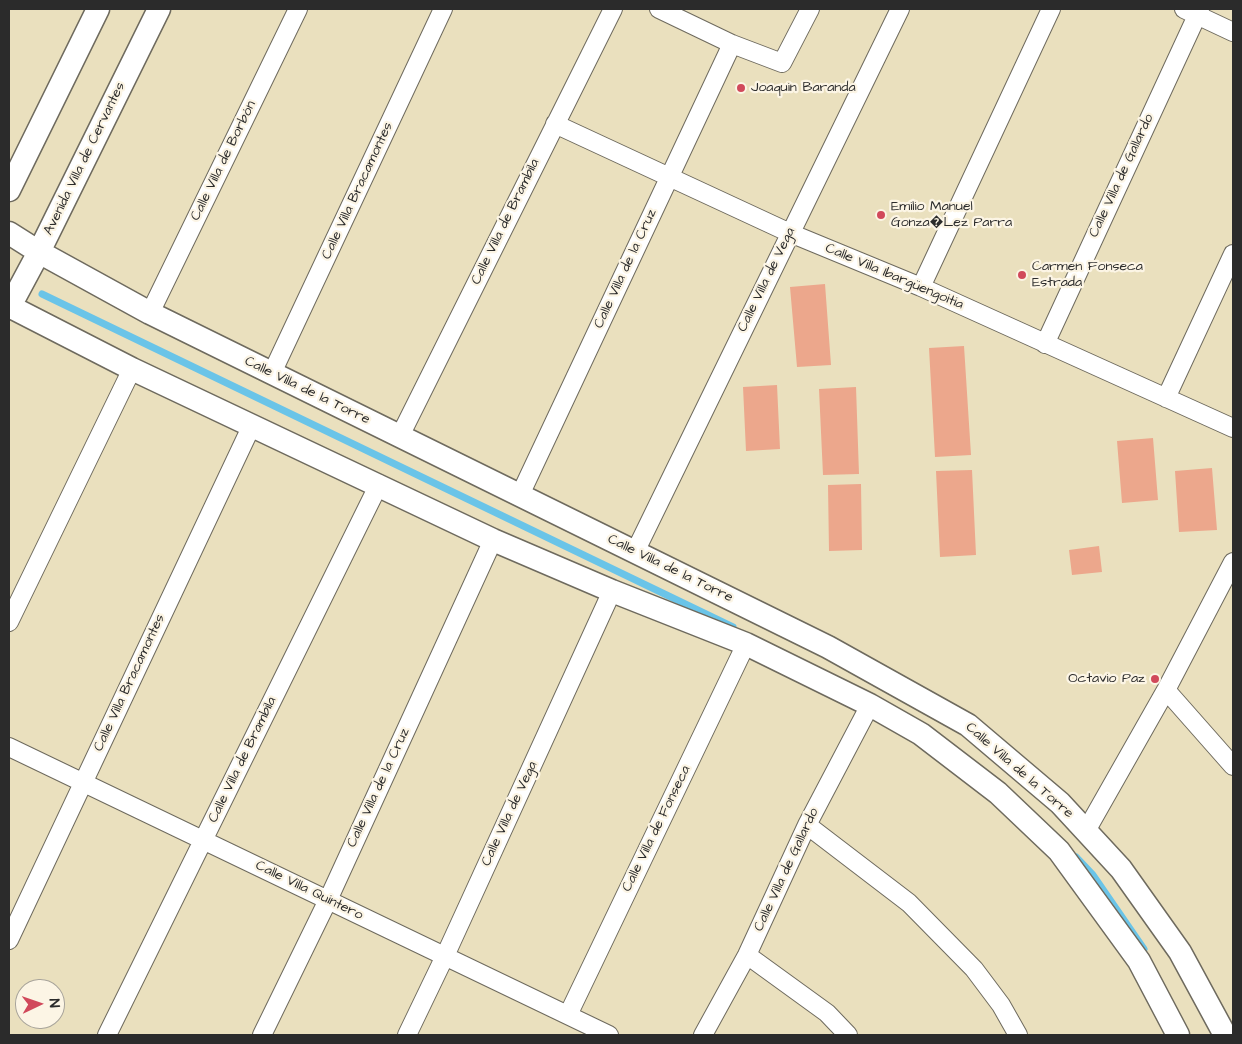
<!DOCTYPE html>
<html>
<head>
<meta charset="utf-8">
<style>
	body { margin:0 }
	#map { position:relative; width:1242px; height:1044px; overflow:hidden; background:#eae0be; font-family:"Architects Daughter",sans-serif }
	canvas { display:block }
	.frame { position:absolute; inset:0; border:10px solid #2b2b2b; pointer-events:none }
	.north { position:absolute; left:15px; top:979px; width:50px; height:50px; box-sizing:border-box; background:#fcf5e5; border:1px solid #a8a49b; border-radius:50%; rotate:87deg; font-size:14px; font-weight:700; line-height:20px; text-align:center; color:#2b2b2b }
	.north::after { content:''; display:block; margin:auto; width:18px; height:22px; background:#d1495b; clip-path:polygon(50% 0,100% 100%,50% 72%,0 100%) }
</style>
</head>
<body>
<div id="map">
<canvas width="1242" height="1044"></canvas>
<div class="frame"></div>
<div class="north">N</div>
</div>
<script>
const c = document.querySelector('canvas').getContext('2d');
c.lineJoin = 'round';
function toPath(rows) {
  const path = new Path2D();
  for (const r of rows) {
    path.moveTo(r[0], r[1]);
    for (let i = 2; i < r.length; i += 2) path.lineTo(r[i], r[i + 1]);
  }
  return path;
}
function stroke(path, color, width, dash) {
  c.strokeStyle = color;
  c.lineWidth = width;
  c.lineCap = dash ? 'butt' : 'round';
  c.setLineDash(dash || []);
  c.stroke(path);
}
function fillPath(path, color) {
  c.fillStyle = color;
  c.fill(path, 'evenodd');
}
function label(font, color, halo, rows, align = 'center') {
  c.font = font + ' "Architects Daughter",sans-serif';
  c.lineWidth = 4.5;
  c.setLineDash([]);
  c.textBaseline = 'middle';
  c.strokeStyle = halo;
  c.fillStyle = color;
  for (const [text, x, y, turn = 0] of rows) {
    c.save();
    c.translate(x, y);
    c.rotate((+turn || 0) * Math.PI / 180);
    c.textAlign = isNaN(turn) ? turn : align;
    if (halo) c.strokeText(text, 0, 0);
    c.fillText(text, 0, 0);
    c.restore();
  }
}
const stream = toPath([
	[42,294,733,627],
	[1076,857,1093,875,1144,949]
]);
const building = toPath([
	[825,284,831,365,797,367,790,287],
	[964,346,971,455,935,457,929,348],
	[777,385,780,449,746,451,743,387],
	[856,387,859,474,823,475,819,389],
	[1153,438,1158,500,1122,503,1117,441],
	[1212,468,1217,530,1179,532,1175,471],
	[972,470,976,555,940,557,936,471],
	[861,484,862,550,829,551,828,485],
	[1099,546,1102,572,1072,575,1069,550]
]);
const minor = toPath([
	[659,9,732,44,782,63,810,9],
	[1184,9,1233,32],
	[555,124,790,233,921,287,1233,428],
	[921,287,1051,9],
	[150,313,298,9],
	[1045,344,1200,9],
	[272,373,443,9],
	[1166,398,1233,254],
	[400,436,613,9],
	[520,495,732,44],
	[635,552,900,9],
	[9,622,132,369],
	[1166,690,1233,766],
	[9,747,609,1035],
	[807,825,909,903,974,969,1001,1005,1018,1035],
	[1086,831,1166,690,1233,562],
	[9,940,252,425],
	[747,955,827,1013,848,1035],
	[568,1015,746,644],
	[107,1035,379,484],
	[262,1035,328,900,493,540],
	[407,1035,445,956,612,591],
	[703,1035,747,955,807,825,870,705]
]);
const tertiary = toPath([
	[9,190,98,9],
	[9,233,39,252,150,313,828,647,968,725,1060,803,1121,869,1180,952,1225,1035],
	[9,306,132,369,493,540,612,591,746,644,870,705,921,734,998,793,1059,851,1139,961,1178,1035],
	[9,308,39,252,159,9]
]);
const markers = [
	[741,88,5,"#d1495b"],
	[881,215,5,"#d1495b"],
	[1022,275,5,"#d1495b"],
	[1155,679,5,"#d1495b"]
];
const poiNames = [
	["Joaquin Baranda",751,88],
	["Emilio Manuel",891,207],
	["Gonza�Lez Parra",891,223],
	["Carmen Fonseca",1032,267],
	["Estrada",1032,283],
	["Octavio Paz",1145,679,"right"]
];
const streetNames = [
	["Avenida Villa de Cervantes",85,159,-64],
	["Calle Villa de Borbón",224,161,-64],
	["Calle Villa de Gallardo",1122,176,-65],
	["Calle Villa Bracamontes",358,191,-65],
	["Calle Villa de Brambila",506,222,-64],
	["Calle Villa de la Cruz",626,269,-65],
	["Calle Villa Ibargüengoitia",894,277,23],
	["Calle Villa de Vega",767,280,-64],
	["Calle Villa de la Torre",307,391,26],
	["Calle Villa de la Torre",670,569,26],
	["Calle Villa Bracamontes",130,683,-65],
	["Calle Villa de Brambila",243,760,-64],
	["Calle Villa de la Torre",1019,771,41],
	["Calle Villa de la Cruz",379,788,-65],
	["Calle Villa de Vega",510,814,-65],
	["Calle Villa de Fonseca",657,829,-64],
	["Calle Villa de Gallardo",787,870,-65],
	["Calle Villa Quintero",309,891,26]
];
stroke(stream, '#6ac4e8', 7);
fillPath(building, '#eca78c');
stroke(minor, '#6e6a5e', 20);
stroke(tertiary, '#6e6a5e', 25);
stroke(minor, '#fff', 18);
stroke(tertiary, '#fff', 22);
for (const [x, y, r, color] of markers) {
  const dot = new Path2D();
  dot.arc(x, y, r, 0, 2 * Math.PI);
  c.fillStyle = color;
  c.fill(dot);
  stroke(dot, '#fcf5e5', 2);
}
label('14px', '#2b2b2b', '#fcf5e5', poiNames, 'left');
label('14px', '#2b2b2b', '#fcf5e5', streetNames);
</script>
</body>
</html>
